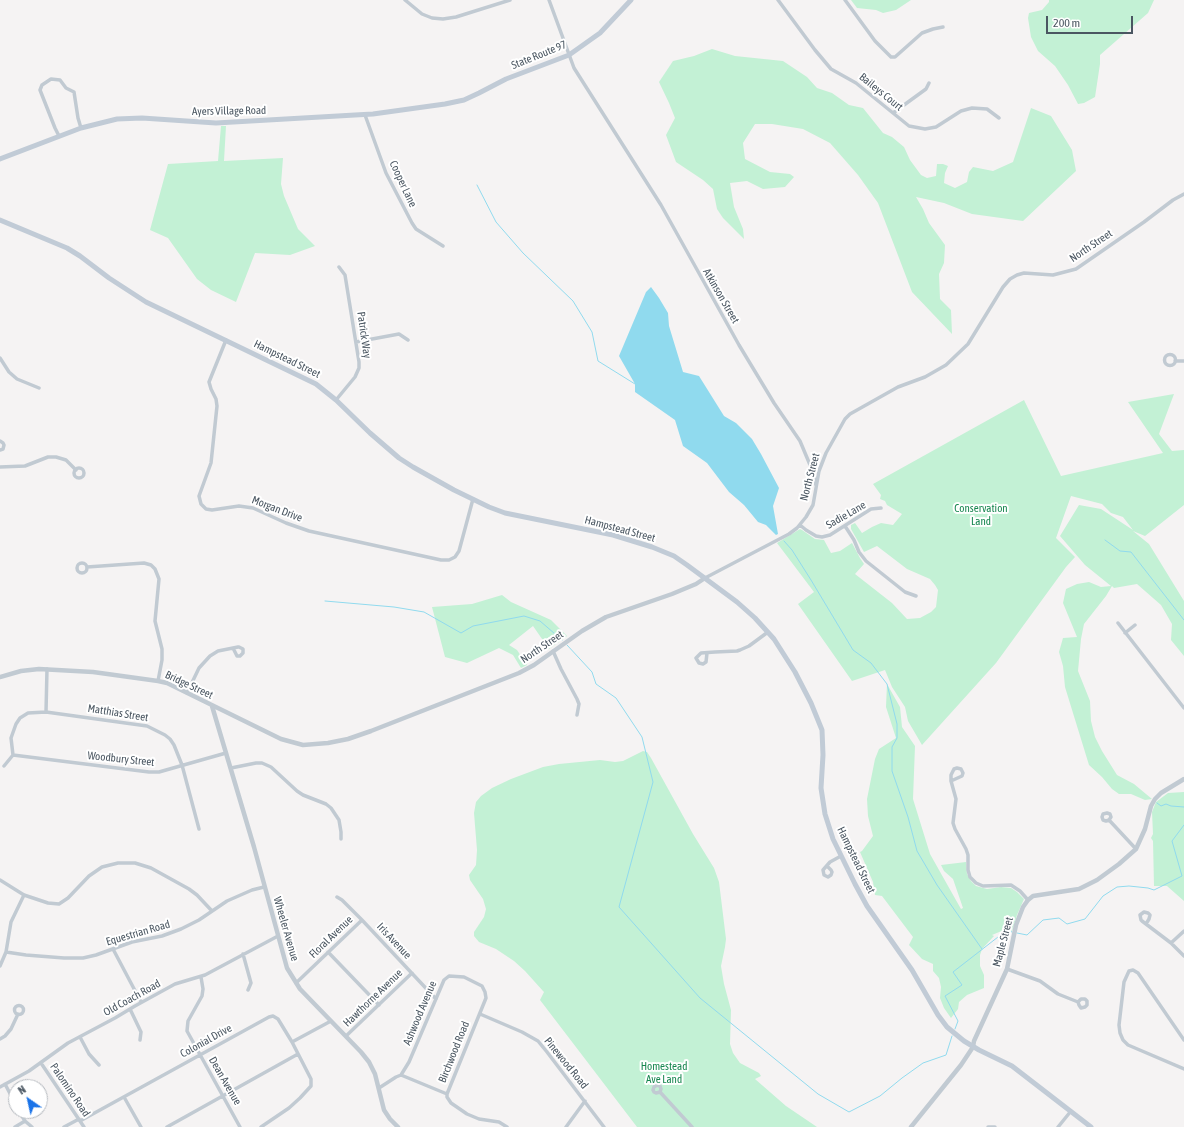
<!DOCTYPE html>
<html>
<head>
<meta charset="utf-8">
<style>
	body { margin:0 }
	#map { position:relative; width:1184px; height:1127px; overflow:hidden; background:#f5f3f3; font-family:"Asap Condensed",sans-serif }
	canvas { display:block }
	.north { position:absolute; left:8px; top:1079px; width:40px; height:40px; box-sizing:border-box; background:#fff; border:1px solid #b7bbc0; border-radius:50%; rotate:326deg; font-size:11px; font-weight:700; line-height:16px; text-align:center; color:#4a5661 }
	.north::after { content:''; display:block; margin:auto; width:14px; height:18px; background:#1a73e8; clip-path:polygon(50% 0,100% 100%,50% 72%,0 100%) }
	.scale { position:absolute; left:1046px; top:16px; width:87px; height:18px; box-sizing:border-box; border:2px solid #4a5661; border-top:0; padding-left:5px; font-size:12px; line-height:14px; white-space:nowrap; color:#4a5661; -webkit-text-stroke:3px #fff; paint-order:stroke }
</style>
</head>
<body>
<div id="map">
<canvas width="1184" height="1127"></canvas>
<div class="north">N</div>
<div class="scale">200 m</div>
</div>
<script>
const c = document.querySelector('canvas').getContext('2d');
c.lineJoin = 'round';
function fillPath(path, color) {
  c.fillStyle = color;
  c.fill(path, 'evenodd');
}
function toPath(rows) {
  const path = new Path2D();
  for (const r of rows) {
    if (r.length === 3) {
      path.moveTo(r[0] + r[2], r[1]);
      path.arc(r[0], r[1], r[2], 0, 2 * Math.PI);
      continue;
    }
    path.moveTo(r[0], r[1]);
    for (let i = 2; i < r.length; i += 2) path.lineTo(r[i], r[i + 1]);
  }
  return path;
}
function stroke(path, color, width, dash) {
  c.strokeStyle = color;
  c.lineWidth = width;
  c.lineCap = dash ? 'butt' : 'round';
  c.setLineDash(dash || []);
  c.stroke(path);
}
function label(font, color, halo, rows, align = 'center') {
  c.font = font + ' "Asap Condensed",sans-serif';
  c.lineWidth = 4;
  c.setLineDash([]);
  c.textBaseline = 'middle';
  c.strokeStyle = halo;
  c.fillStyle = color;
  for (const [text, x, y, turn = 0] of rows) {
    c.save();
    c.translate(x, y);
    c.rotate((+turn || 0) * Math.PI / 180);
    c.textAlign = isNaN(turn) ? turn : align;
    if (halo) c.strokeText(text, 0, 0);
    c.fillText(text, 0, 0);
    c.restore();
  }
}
const green = toPath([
	[851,0,911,0,896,10,883,13,876,10,857,8],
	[1049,0,1154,0,1148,13,1100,55,1100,64,1095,97,1084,103,1078,104,1068,85,1055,66,1038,51,1031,37,1028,18,1029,13,1042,10,1049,2],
	[712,49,735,56,783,61,807,77,817,88,832,93,849,105,863,108,883,133,892,137,904,147,910,160,921,175,927,178,936,176,937,164,943,164,948,166,945,173,944,183,955,188,967,182,969,172,973,167,993,171,1013,162,1031,108,1051,116,1072,150,1076,171,1023,221,972,214,944,203,916,197,923,209,929,223,945,245,944,263,939,274,940,299,951,310,952,334,912,292,878,203,858,175,830,143,803,129,772,124,755,124,743,143,745,159,770,172,790,174,794,177,785,187,763,189,747,181,730,183,734,207,743,229,744,239,723,218,717,209,713,189,703,180,676,162,666,135,675,118,669,103,659,82,673,61,694,56],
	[221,126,226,126,224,161,283,158,281,184,284,196,298,229,315,246,290,255,255,253,236,302,211,290,197,279,168,238,150,230,168,164,218,161],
	[1174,394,1159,434,1172,451,1184,450,1184,505,1145,536,1133,531,1149,544,1184,601,1184,656,1171,640,1172,624,1161,605,1137,584,1114,588,1112,586,1106,596,1084,624,1081,639,1078,671,1090,701,1091,721,1095,737,1102,751,1117,775,1134,784,1152,799,1145,800,1131,794,1119,794,1112,789,1102,777,1089,765,1065,687,1063,666,1059,652,1063,638,1077,637,1063,603,1066,589,1077,584,1089,582,1101,587,1111,586,1085,565,1060,536,1079,505,1101,509,1133,530,1123,517,1111,513,1102,504,1071,496,1056,538,1075,557,1066,567,996,663,922,745,908,721,905,707,892,687,885,670,852,681,798,604,814,592,777,543,800,529,802,530,815,539,824,540,831,553,840,551,852,543,860,558,864,564,855,574,892,603,907,619,920,618,931,612,936,607,938,590,935,585,930,579,907,569,877,546,864,552,851,529,851,525,855,523,862,533,872,527,881,523,893,525,902,514,887,505,885,501,880,499,881,495,873,484,1024,400,1061,476,1163,453,1128,402],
	[502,595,511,602,551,620,567,636,549,649,533,626,509,645,517,650,527,665,521,668,513,655,499,648,467,663,445,657,432,607,472,604],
	[887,684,900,707,902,727,915,746,913,799,930,854,961,909,963,908,953,879,944,871,941,865,966,862,967,874,971,881,976,886,987,889,1001,887,1011,888,1017,892,1024,899,1017,915,1012,931,1004,930,992,935,994,936,982,949,980,955,980,966,984,975,984,988,967,995,959,1002,958,1009,951,1018,944,1008,940,998,941,987,939,978,933,971,933,964,922,959,909,945,913,937,882,896,875,895,873,882,860,852,862,851,873,836,868,816,867,799,875,759,879,749,896,738,886,707],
	[643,751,647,752,651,758,693,834,714,868,719,882,726,939,725,947,721,966,724,984,731,1010,730,1044,733,1053,740,1063,759,1073,761,1076,755,1079,786,1106,817,1127,637,1127,540,1000,544,992,543,991,525,971,514,961,496,949,479,942,474,936,474,932,484,917,486,909,483,899,470,880,469,875,476,865,477,850,474,813,476,802,481,796,492,788,511,779,543,767,559,764,600,760,615,762,623,761],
	[1184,792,1184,901,1167,886,1154,886,1153,841,1151,838,1153,834,1152,812,1156,802,1168,793]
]);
const water = toPath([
	[651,287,659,298,668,313,669,326,683,372,699,376,724,416,736,423,752,439,761,454,779,488,773,506,778,534,776,535,766,525,758,522,744,505,729,492,707,463,683,446,675,420,635,392,635,384,619,356,646,292]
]);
const stream = toPath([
	[477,185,496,222,523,253,573,301,592,332,598,361,635,384],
	[1105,540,1120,551,1131,552,1184,620],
	[784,541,792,550,811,580,853,650,871,663,887,684,897,724,897,738,892,747,892,771,908,817,917,851,937,885,982,949],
	[325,601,394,607,424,612,461,633,473,626,524,616,540,621,562,640],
	[567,645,592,672,596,684,616,698,642,737,653,782,619,907,700,998,818,1094,849,1112,880,1096,902,1078,923,1063,946,1055,952,1036],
	[1157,803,1161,806,1166,804,1171,806,1184,807],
	[1017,933,1027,935,1043,920,1059,918,1067,924,1085,919,1103,896,1117,887,1129,886,1148,888,1154,890,1182,876,1172,841,1184,825],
	[955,1029,958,1021,945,996,962,985,953,972,998,937,1010,931,1012,932]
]);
const minor = toPath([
	[405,0,422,14,432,18,443,19,456,17,510,0],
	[549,0,574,68,661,205,739,345,774,403,800,441,813,472,815,484],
	[778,0,815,50,831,69,856,83,909,126,925,129,936,127,961,111,972,108,987,109,999,118],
	[845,0,875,41,891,57,895,57,922,33,933,29,943,27],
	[893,113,926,89,929,83],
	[365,115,386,173,412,223,416,229,443,246],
	[59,136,55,128,40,90,42,85,51,79,60,80,66,88,74,92,78,118,81,128],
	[226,340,209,382,211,389,216,399,217,406,211,463,199,496,201,504,206,509,212,510,239,506,253,508,286,523,309,531,441,560,449,560,455,557,459,551,473,499],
	[356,342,399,334,408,340],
	[1170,360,5.5],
	[0,358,9,372,17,379,39,388],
	[1175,361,1184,361],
	[336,400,355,377,359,368,359,362,345,275,339,267],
	[0,441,3,443,4,445,3,449,0,450],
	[0,467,25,466,48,457,56,457,66,460,76,470],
	[79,473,5],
	[800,525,806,530,816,536,822,537,830,535,871,509,881,508],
	[845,526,854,540,859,552,866,561,905,592,916,596],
	[82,568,5],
	[87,567,144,563,151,565,155,569,159,579,155,621,162,649,162,660,158,681],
	[705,578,789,534,797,528,806,517,813,505,819,471,826,453,845,419,850,414,898,387,925,377,946,365,968,344,1003,287,1010,279,1017,275,1024,273,1053,275,1076,269,1144,222,1173,200,1184,194],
	[1118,623,1184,708],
	[1125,633,1135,625],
	[553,651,561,669,577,699,579,704,577,715],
	[707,653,706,662,703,664,699,663,696,658,701,653,715,652,737,651,740,650,749,646,768,632],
	[187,693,199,668,210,656,218,651,238,647,239,647,243,649,243,653,240,656,237,656,233,648],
	[46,712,47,669],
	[13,755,149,772,159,772,226,753],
	[4,766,13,755,11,738,16,724,20,718,28,713,46,712,147,726,165,735,170,739,174,745,182,765,199,829],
	[231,768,256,763,262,763,271,767,297,791,303,795,326,804,331,808,339,820,341,832,341,839],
	[951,781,962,776,963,773,961,769,957,768,954,769,951,775,951,781,956,799,953,823,955,829,966,849,968,855,968,870,970,877,976,883,983,886,1011,885,1020,891,1028,900],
	[1109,820,1106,821,1103,820,1102,817,1103,814,1107,813,1110,814,1111,817,1109,820,1136,849],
	[827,866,831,870,832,872,831,875,828,877,824,875,823,870,830,862,841,856],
	[0,880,24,895,48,903,59,904,68,898,89,876,102,867,118,863,135,863,151,868,189,889,197,895,212,911],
	[337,897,342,900,362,920,436,999],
	[1146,924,1149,919,1150,915,1148,913,1144,912,1140,915,1141,920,1142,921,1171,943,1184,956],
	[1171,943,1184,931],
	[113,949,141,1002],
	[6,952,26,955,64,958,83,958,96,955,132,942,162,936,181,929,199,920,227,901,252,890,264,887],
	[328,952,379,1005],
	[243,954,251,983,248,990],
	[0,966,6,952,11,922,24,895],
	[1007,969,1040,981,1058,994,1078,1002,1079,1005,1081,1008,1085,1007,1087,1005,1087,1001,1085,999,1081,999,1078,1002],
	[201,977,203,989,202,996,188,1021,187,1031,240,1127],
	[296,983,362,920],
	[19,1010,4.5],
	[130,1009,141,1032,140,1040],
	[480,1014,522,1032,538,1041,547,1052,604,1127],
	[346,1036,412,973],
	[80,1037,89,1054,99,1065],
	[0,1039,5,1036,11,1029,18,1014],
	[1184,1040,1138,973,1133,970,1129,971,1124,982,1119,1025,1120,1033,1123,1040,1128,1045,1184,1069],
	[41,1063,84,1127],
	[401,1075,409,1062,444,980,449,976,464,977,482,986,485,992,486,998,447,1094],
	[5,1084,16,1105],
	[0,1087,29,1071,68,1043,115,1018,135,1006,175,984,205,975,278,936],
	[379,1088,396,1077,401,1075,447,1094],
	[660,1092,656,1093,654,1092,653,1090,654,1087,657,1085,660,1086,661,1089,660,1092,692,1127],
	[447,1094,447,1097,451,1103,467,1114,479,1119,499,1122,507,1127],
	[124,1097,141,1127],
	[19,1111,25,1121,32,1127],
	[80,1121,269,1017,273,1016,278,1019,292,1042,331,1021],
	[15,1127,25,1121],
	[64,1127,79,1119],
	[167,1127,298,1054],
	[261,1127,289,1108,300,1098,311,1086,311,1079,292,1042],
	[566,1127,585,1101],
	[988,1127,995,1127],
	[1058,1127,1071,1111]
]);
const tertiary = toPath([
	[0,677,21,671,39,669,93,672,158,681,167,683,281,739,303,745,328,743,348,739,371,731,519,673,534,665,582,631,606,617,672,594,696,584,705,578],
	[212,706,254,847,287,968,300,989,361,1052,369,1062,375,1074,384,1110,390,1119,398,1127],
	[911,1127,961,1065,973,1047,974,1041,1007,969,1016,925,1023,907,1028,900,1033,896,1079,889,1097,880,1119,864,1136,849,1145,829,1151,806,1155,799,1161,793,1184,779]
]);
const secondary = toPath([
	[0,159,81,128,117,119,142,118,216,123,355,115,373,114,445,104,464,100,479,93,506,79,569,55,600,33,631,0],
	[0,220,67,248,80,256,109,278,146,302,316,384,336,400,370,433,399,458,413,467,454,490,489,507,505,513,613,535,652,547,674,556,687,565,737,602,755,618,774,639,795,672,811,703,822,730,823,755,821,788,825,814,833,839,855,884,867,906,912,970,938,1015,947,1027,964,1041,979,1050,1012,1066,1091,1127]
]);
const streetNames = [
	["State Route 97",539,55,-22],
	["Baileys Court",881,92,39],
	["Ayers Village Road",229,111,-1],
	["Cooper Lane",403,184,65],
	["North Street",1091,246,-34],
	["Atkinson Street",721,296,60],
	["Patrick Way",364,335,82],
	["Hampstead Street",287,359,26],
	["North Street",810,477,-75],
	["Morgan Drive",277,509,21],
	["Sadie Lane",846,515,-30],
	["Hampstead Street",620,529,15],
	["North Street",542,647,-34],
	["Bridge Street",189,685,25],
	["Matthias Street",118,713,9],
	["Woodbury Street",121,759,6],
	["Hampstead Street",856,860,64],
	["Wheeler Avenue",286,929,74],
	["Equestrian Road",138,933,-16],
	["Floral Avenue",331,937,-44],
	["Iris Avenue",394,941,47],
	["Maple Street",1003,942,-75],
	["Old Coach Road",132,998,-29],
	["Hawthorne Avenue",373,998,-44],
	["Ashwood Avenue",420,1013,-67],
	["Colonial Drive",206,1041,-29],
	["Birchwood Road",454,1052,-68],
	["Pinewood Road",566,1063,51],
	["Dean Avenue",225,1081,60],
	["Palomino Road",70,1090,56]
];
const parkNames = [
	["Conservation",981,509],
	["Land",981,522],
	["Homestead",664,1067],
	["Ave Land",664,1080]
];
fillPath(green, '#c3f1d5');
fillPath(water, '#90daee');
stroke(stream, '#90daee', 1);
stroke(minor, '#c1cad2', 3.5);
stroke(tertiary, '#c1cad2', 4.5);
stroke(secondary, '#c1cbd6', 5);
label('11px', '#4a5661', '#fff', streetNames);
label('11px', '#17864f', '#fff', parkNames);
</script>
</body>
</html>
